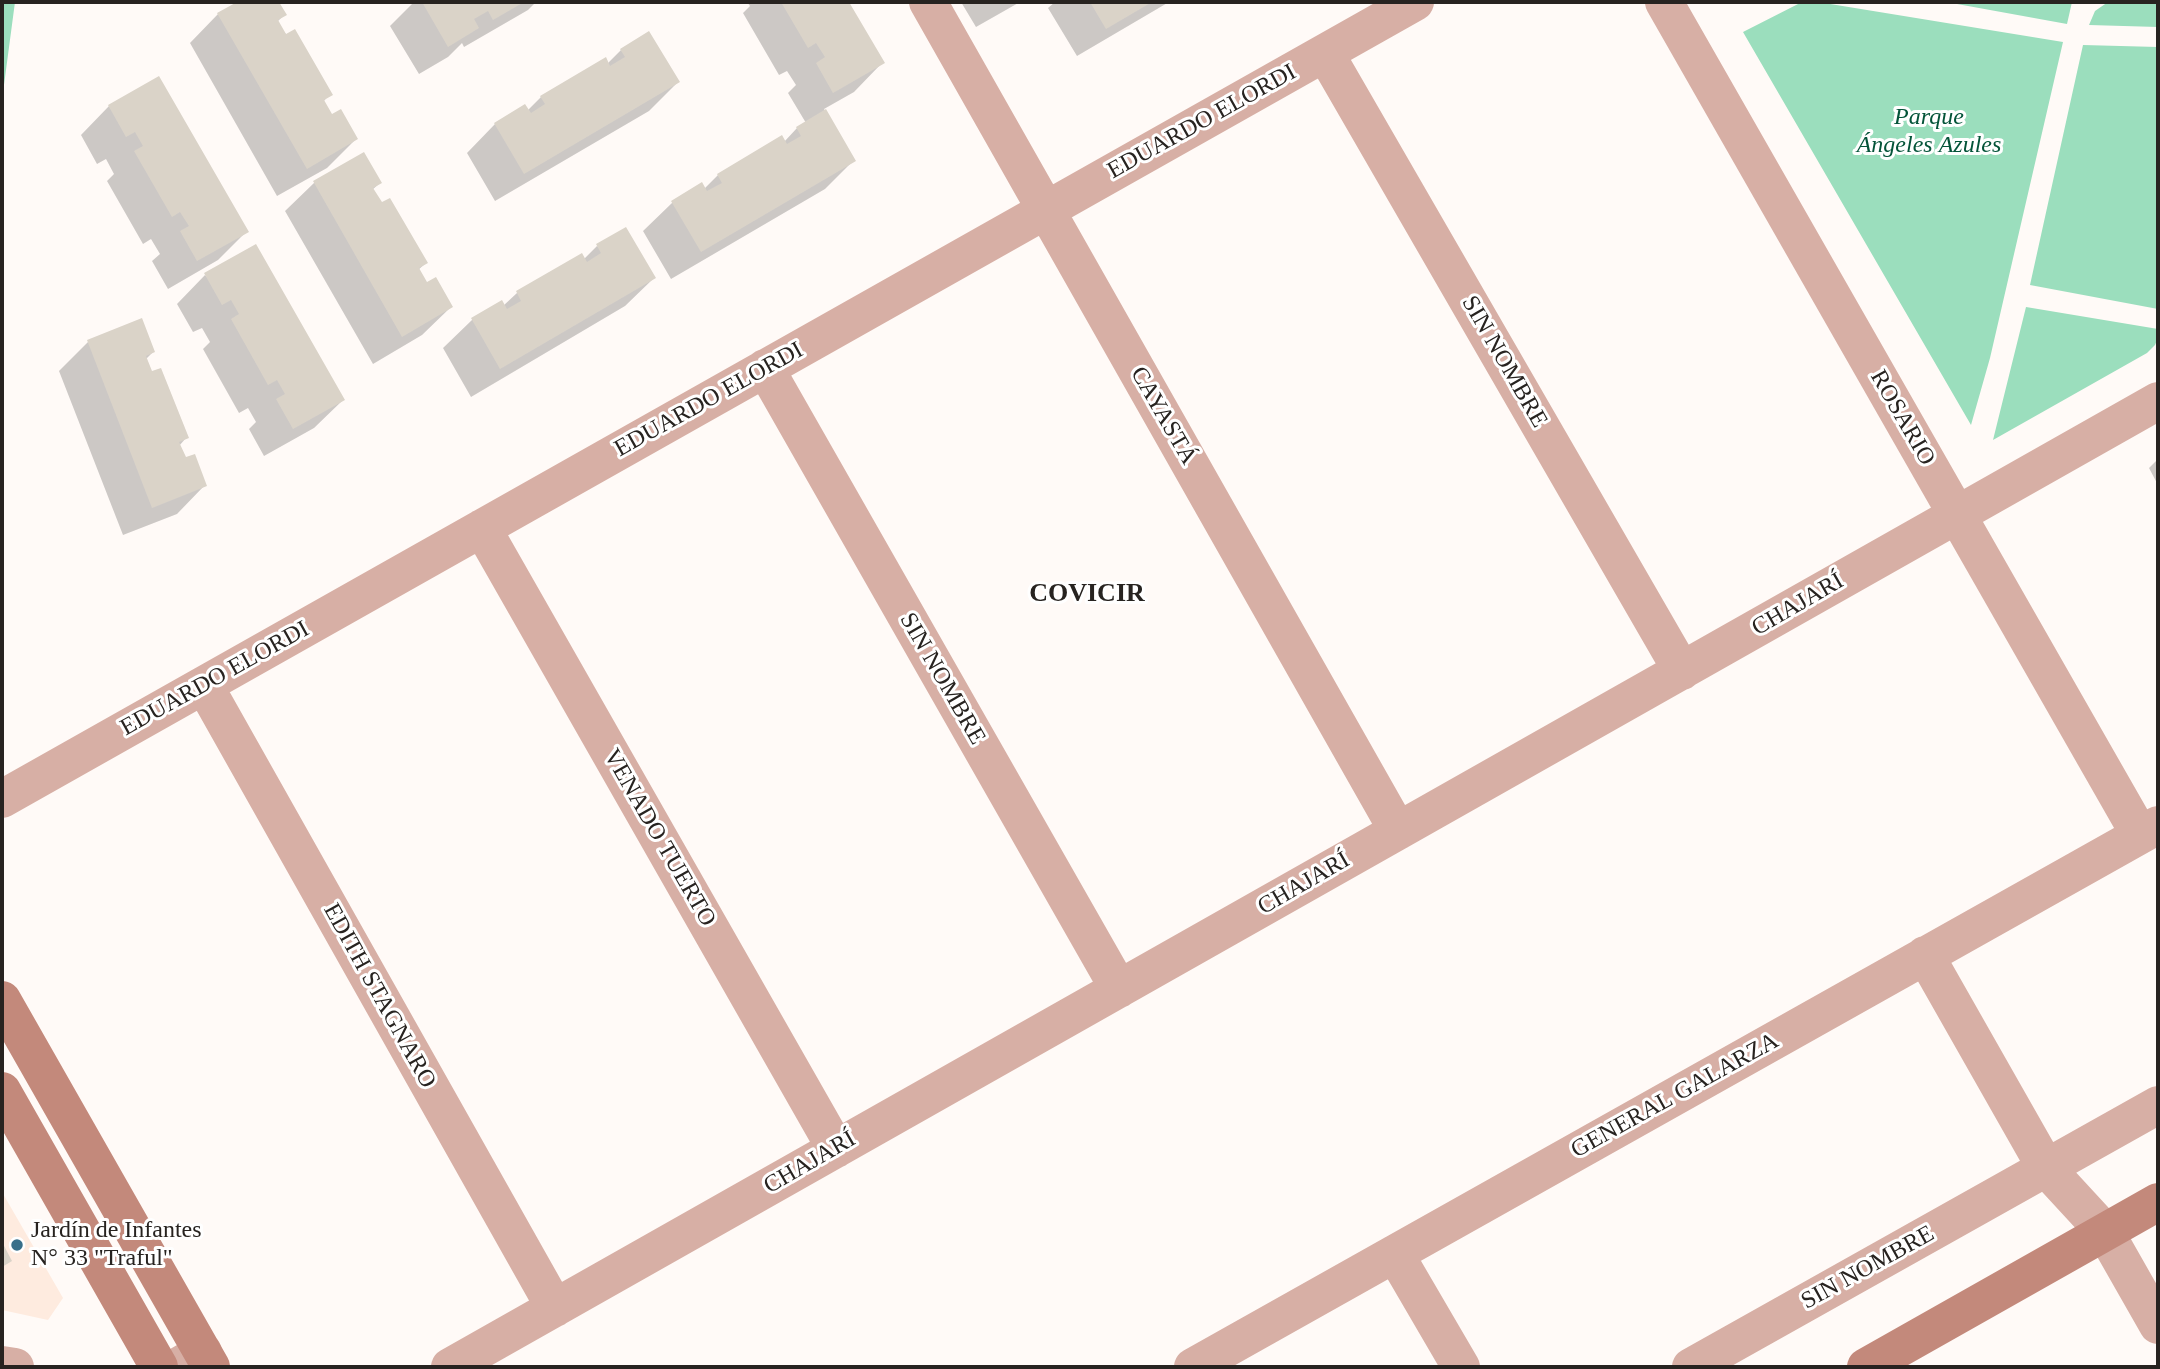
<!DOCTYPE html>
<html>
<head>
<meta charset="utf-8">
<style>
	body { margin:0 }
	#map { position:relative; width:2160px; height:1369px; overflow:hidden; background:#fffaf7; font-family:Georgia,serif }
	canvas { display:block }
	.frame { position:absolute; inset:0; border:4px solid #272320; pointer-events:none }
</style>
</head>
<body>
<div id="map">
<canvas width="2160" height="1369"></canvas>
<div class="frame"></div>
</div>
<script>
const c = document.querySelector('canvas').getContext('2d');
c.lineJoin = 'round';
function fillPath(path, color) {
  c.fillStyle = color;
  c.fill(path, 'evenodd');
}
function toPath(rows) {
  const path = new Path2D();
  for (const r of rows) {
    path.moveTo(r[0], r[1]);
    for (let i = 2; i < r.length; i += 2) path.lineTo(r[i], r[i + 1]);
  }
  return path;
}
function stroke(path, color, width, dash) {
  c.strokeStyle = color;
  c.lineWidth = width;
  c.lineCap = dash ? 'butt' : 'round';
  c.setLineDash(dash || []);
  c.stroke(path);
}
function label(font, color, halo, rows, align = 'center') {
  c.font = font + ' Georgia,serif';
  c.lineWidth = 6;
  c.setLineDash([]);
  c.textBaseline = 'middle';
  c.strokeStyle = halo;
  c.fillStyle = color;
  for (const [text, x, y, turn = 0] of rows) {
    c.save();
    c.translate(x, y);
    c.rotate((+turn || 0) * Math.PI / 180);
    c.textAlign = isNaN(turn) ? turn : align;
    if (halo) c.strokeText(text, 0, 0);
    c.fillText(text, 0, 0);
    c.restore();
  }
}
const built = toPath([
	[2,1192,63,1298,48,1320,2,1310]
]);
const green = toPath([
	[2,2,15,2,2,100],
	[1802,2,1818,2,2063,42,1990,358,1971,425,1743,32],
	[1946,2,2072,2,2067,24],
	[2108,2,2158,2,2158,27,2089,25,2095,11],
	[2083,45,2158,47,2158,309,2030,285],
	[2026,307,2158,329,2158,338,2155,345,2147,353,1993,440]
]);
const shadow = toPath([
	[240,2,277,2,284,15,277,22,330,94,323,102,332,116,356,139,327,168,277,196,190,43,218,14],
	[414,2,536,2,528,10,464,47,462,43,448,57,419,74,390,26],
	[747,2,847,2,882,63,854,92,824,109,854,160,825,189,671,279,643,231,672,203,702,185,704,189,718,175,781,138,784,142,797,128,806,123,788,93,796,85,787,71,779,75,743,13,750,6],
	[961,2,1020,2,976,27],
	[1055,2,1169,2,1077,56,1048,8],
	[621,50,678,82,649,111,495,201,467,153,495,124,527,111,541,97,605,59,607,64],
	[109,106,247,231,218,260,168,289,152,261,160,254,151,239,143,244,107,181,114,174,106,159,97,164,81,135],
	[363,154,380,183,372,190,426,263,418,270,426,285,451,307,422,335,373,364,285,211,314,183],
	[597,246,654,278,625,306,471,397,443,348,472,320,501,303,503,306,517,293,584,259],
	[205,275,343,400,314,428,264,456,249,429,256,422,248,408,239,413,203,349,210,342,202,328,193,332,177,304],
	[88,342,153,352,146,359,151,374,186,438,179,446,185,459,205,485,177,514,123,535,59,371],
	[2158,459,2158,485,2149,468]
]);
const building = toPath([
	[237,2,279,2,287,15,278,20,286,34,295,29,333,95,324,100,332,114,341,109,358,139,307,169,217,13],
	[422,2,524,2,493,20,488,11,474,19,479,28,448,47],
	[781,2,849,2,885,63,833,93,816,63,825,57,816,43,808,48],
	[1090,2,1152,2,1106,29],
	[649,31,680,82,524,174,494,123,525,104,531,113,545,104,540,96,606,57,610,66,625,57,620,49],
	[159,76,249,232,197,261,180,231,189,226,180,212,172,217,134,151,143,146,135,132,126,137,108,105],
	[826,109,856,161,701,252,671,201,702,182,707,191,722,183,717,174,782,135,787,144,801,136,796,127],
	[364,152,382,183,373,188,382,202,390,198,428,263,419,268,427,282,436,277,453,307,402,337,313,181],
	[626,227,656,278,500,369,471,318,502,300,507,309,521,301,516,291,582,253,587,262,601,253,596,244],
	[256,244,345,400,293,429,276,399,285,394,277,380,268,385,231,319,239,314,231,300,222,305,204,273],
	[142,318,155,352,146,356,152,371,161,368,189,438,179,442,186,457,195,454,207,486,152,508,87,340],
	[2,1242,12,1261,2,1267]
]);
const street = toPath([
	[928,2,1398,831],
	[1664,2,2140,835],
	[1325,53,1682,671],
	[765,368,1119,989],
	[482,528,836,1149],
	[204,685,555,1308],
	[2,799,1415,2],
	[1925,955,2046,1168,2105,1232,2158,1325],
	[1395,1254,1461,1367],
	[2,1365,15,1367],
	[177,1367,203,1352],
	[450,1367,2158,401],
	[1193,1367,2158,825],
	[1691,1367,2158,1105]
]);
const secondary = toPath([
	[2,1000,211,1367],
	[2,1091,159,1367],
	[1866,1367,2158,1202]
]);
const markers = [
	[17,1245,7,"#386f8a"]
];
const parkNames = [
	["Parque",1929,118],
	["Ángeles Azules",1929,146]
];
const streetNames = [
	["EDUARDO ELORDI",1202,122,-29],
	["SIN NOMBRE",1504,362,60],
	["EDUARDO ELORDI",709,400,-29],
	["CAYASTÁ",1163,416,60],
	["ROSARIO",1902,418,60],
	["CHAJARÍ",1798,605,-30],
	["EDUARDO ELORDI",215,679,-29],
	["SIN NOMBRE",942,679,60],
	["VENADO TUERTO",659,838,60],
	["CHAJARÍ",1304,884,-30],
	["EDITH STAGNARO",379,996,61],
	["GENERAL GALARZA",1675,1096,-29],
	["CHAJARÍ",810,1163,-30],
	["SIN NOMBRE",1868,1268,-29]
];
const poiNames = [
	["Jardín de Infantes",31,1231],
	["N° 33 \"Traful\"",31,1259]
];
const neighbourhoodNames = [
	["COVICIR",1087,594]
];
fillPath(built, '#feebdf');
fillPath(green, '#9bdebd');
fillPath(shadow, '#0003');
fillPath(building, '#dad3c8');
stroke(street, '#d7afa5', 38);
stroke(secondary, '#c3897b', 38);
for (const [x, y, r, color] of markers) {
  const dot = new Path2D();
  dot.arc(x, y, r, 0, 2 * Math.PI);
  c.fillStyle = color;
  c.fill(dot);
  stroke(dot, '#fff', 2.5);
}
label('italic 24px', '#045439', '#fff', parkNames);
label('24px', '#272320', '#fff', streetNames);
label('24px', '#272320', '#fff', poiNames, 'left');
label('bold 26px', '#272320', '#fff', neighbourhoodNames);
</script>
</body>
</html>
